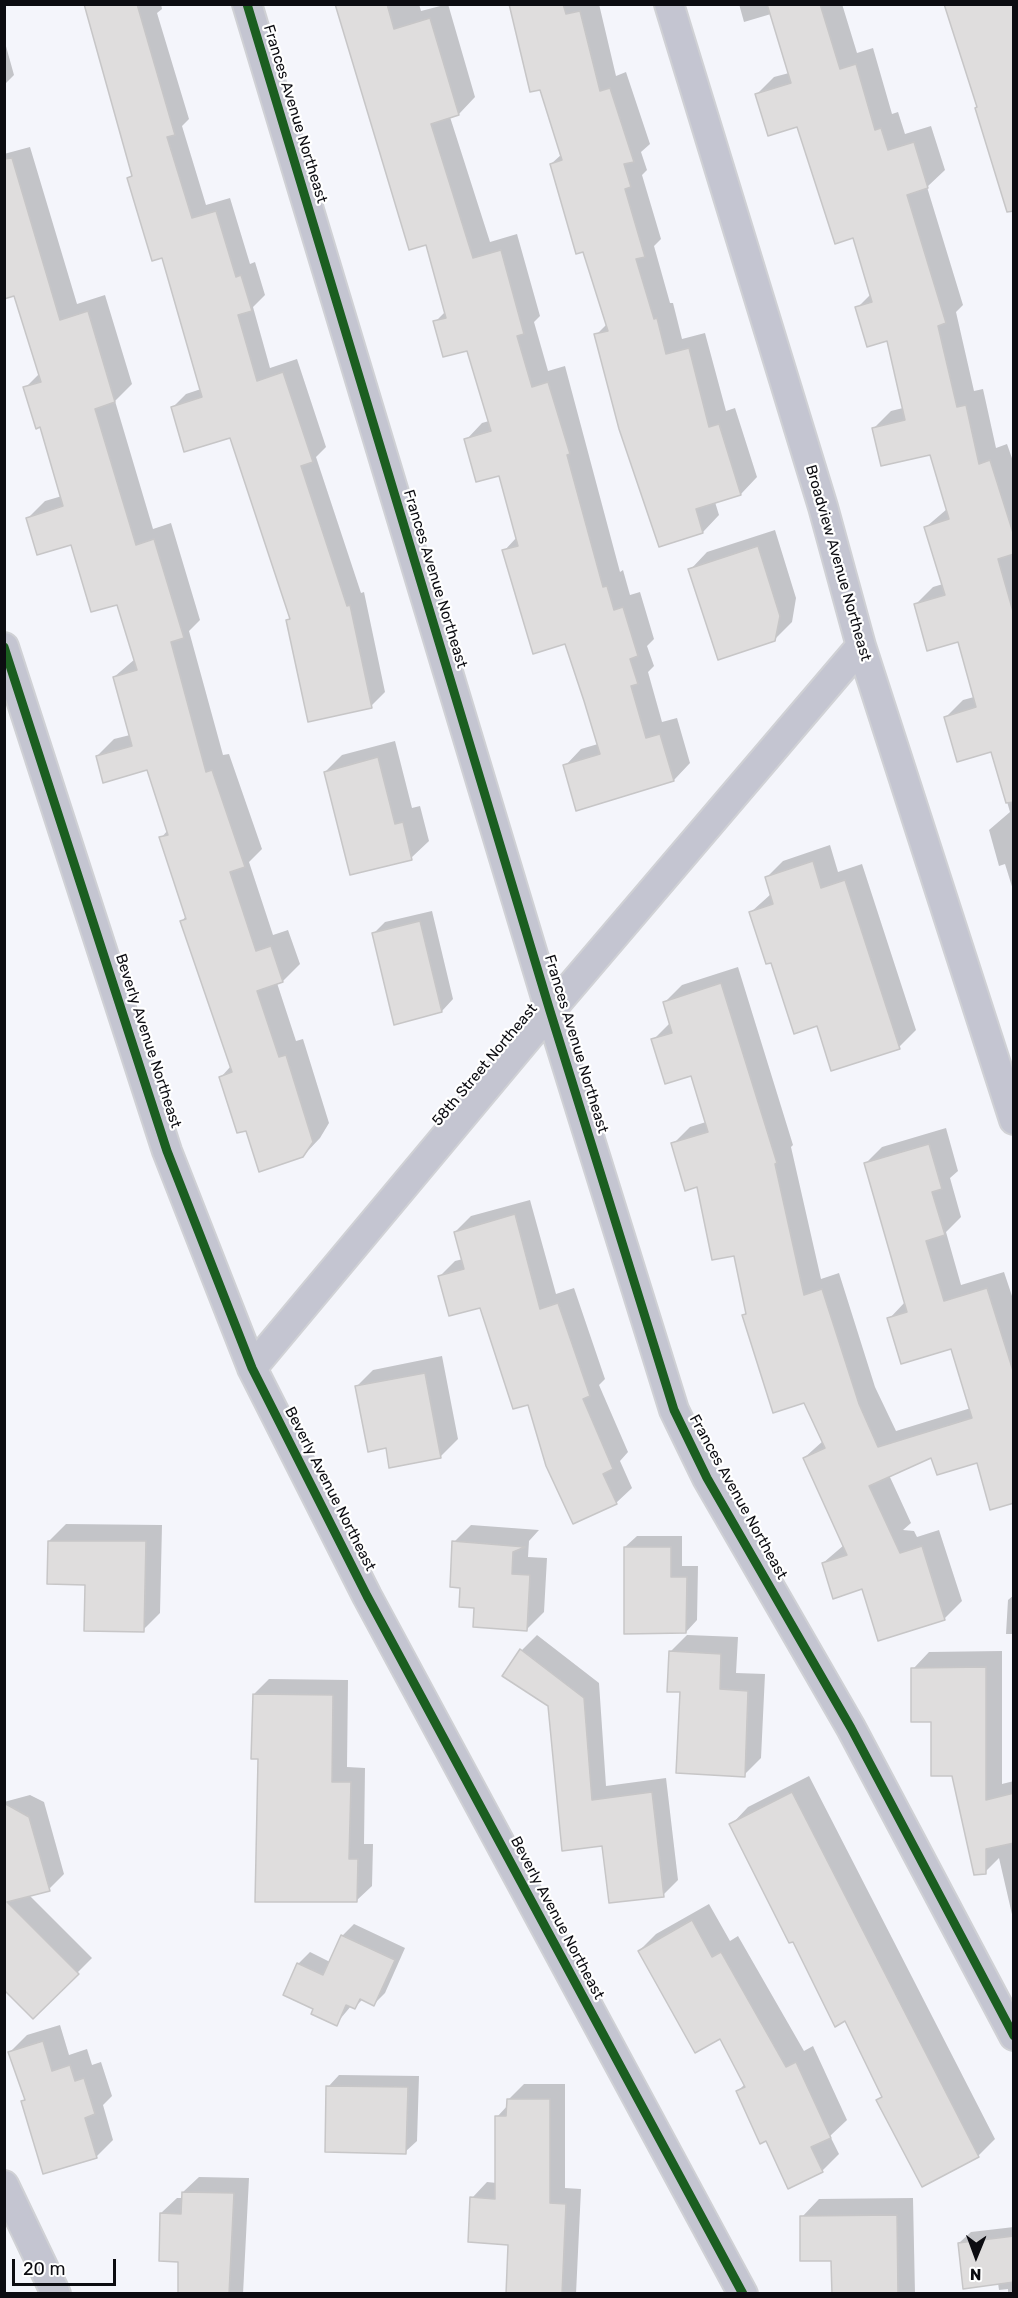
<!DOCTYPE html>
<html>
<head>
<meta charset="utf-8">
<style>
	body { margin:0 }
	#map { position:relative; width:1018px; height:2298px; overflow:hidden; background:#f4f5fb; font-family:Rubik,sans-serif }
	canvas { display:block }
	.frame { position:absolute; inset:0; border:6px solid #0c0c11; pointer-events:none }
	.north { position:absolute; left:946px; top:2226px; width:60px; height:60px; -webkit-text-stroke:4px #fff; paint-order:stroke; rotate:181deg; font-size:16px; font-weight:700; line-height:24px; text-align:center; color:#0c0c11 }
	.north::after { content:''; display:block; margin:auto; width:21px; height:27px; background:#0c0c11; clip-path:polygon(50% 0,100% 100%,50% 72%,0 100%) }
	.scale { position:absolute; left:12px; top:2259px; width:104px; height:27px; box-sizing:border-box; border:3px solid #0c0c11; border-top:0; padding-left:8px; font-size:18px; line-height:21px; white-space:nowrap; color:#0c0c11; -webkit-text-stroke:4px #fff; paint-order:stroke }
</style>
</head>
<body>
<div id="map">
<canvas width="1018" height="2298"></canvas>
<div class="frame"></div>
<div class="north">N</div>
<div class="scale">20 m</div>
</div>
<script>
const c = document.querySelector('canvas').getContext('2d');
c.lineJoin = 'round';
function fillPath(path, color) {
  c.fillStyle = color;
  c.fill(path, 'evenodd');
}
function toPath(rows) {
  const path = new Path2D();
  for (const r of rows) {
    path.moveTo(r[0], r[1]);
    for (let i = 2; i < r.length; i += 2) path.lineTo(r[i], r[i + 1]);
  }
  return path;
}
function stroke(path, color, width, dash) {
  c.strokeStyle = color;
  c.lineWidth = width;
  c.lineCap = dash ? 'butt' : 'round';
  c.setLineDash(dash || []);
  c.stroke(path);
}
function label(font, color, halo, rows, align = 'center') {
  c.font = font + ' Rubik,sans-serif';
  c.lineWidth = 4.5;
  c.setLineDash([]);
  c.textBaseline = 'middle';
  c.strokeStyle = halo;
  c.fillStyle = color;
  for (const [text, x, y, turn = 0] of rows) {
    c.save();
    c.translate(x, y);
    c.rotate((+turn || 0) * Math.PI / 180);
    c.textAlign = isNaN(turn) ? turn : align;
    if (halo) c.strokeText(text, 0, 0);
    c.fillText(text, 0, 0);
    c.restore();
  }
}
const shadow = toPath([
	[85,4,161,4,162,9,157,13,189,119,182,126,206,205,230,198,250,264,255,262,265,295,253,307,270,368,297,359,326,447,316,457,361,593,364,592,385,692,371,706,288,620,291,617,231,436,172,408,186,394,201,389,163,256,129,178,133,174],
	[335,4,419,4,421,11,448,4,475,97,459,114,450,117,490,242,517,234,540,316,534,322,548,371,565,366,620,572,623,570,630,595,640,592,654,639,647,646,654,666,648,672,662,722,677,718,690,763,674,780,577,809,565,766,581,749,598,744,566,642,504,551,517,537,500,474,466,440,482,423,489,421,468,349,435,322,445,312,427,243,410,248],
	[510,4,599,4,616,76,626,72,650,144,641,152,647,170,642,175,661,239,654,246,670,303,673,303,682,339,705,333,726,411,735,408,757,477,741,494,715,502,719,515,703,532,659,545,596,335,607,324,584,250,551,164,562,154,541,88],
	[739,4,842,4,857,53,873,48,892,114,898,112,905,134,931,126,945,170,927,187,963,305,956,312,974,391,983,389,996,448,1007,444,1014,464,1014,893,1005,864,999,866,989,830,1010,812,992,750,946,717,963,700,974,697,959,641,916,604,933,587,943,584,926,527,947,509,931,453,874,428,891,411,903,408,888,340,857,308,871,294,854,236,798,125,757,94,774,77,789,73,771,14,744,22],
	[4,39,14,75,4,85],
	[30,147,77,304,105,295,132,384,115,401,153,529,171,523,200,620,189,631,223,755,229,754,262,849,249,862,273,935,288,930,300,964,283,981,277,983,296,1041,303,1039,329,1123,320,1138,303,1156,247,1129,221,1077,231,1066,182,921,186,916,161,838,168,830,148,768,97,756,114,739,130,735,114,677,135,659,118,603,72,543,28,518,45,501,62,496,41,425,25,388,40,373,15,294,4,297,4,154],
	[775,530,796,598,792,622,774,640,690,570,707,552],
	[395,741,412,808,420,806,429,841,411,858,325,772,342,755],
	[830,845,838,872,862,864,916,1030,899,1047,818,1024,771,961,751,912,771,894,766,878,783,861],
	[432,911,453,999,442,1011,373,934,385,922],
	[738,967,793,1145,791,1147,821,1279,839,1273,875,1387,896,1431,971,1408,952,1347,889,1319,905,1302,865,1164,882,1147,946,1128,958,1171,950,1178,961,1217,946,1232,961,1285,1004,1272,1014,1302,1014,1501,978,1461,932,1456,889,1475,911,1523,903,1530,914,1531,917,1537,939,1530,962,1601,945,1618,879,1639,863,1588,823,1563,844,1545,804,1458,823,1441,805,1401,744,1316,747,1313,735,1254,673,1144,690,1127,706,1122,692,1074,653,1040,671,1022,665,1002,682,985],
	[530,1200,556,1294,574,1288,605,1379,599,1385,628,1452,620,1461,632,1488,616,1503,529,1403,481,1306,439,1277,455,1261,463,1259,455,1232,471,1216],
	[442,1356,458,1439,441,1456,391,1466,387,1446,356,1387,373,1370],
	[66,1524,162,1525,160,1613,143,1630,87,1583,49,1541],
	[471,1525,539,1530,529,1541,528,1557,547,1558,544,1612,527,1629,476,1607,461,1587,454,1542],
	[637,1536,682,1536,682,1566,698,1566,697,1620,686,1632,625,1547],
	[1014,1595,1014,1634,1006,1634,1008,1600],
	[537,1635,599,1683,606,1786,666,1778,678,1880,663,1895,603,1844,550,1705,522,1650],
	[687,1635,738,1637,736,1673,765,1674,761,1758,744,1775,681,1691,670,1652],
	[1002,1651,1002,1784,1014,1781,1014,1923,999,1858,985,1872,953,1774,913,1669,929,1652],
	[269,1679,348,1680,347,1767,365,1768,364,1844,373,1844,372,1886,356,1901,259,1757,254,1694],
	[809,1776,995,2139,978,2156,878,2100,883,2095,846,2019,794,1940,731,1825,748,1807],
	[30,1795,44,1802,64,1874,49,1889,29,1895,92,1958,33,2017,4,1988,4,1802],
	[709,1904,730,1941,738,1936,804,2051,813,2046,847,2120,830,2136,839,2154,822,2171,767,2140,737,2092,745,2084,721,2037,639,1951,656,1934],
	[354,1924,405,1948,385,1993,374,2004,363,1999,355,2007,351,2006,336,2024,315,2008,298,1964,310,1952,330,1962,343,1935],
	[60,2025,69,2055,87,2049,92,2065,101,2062,112,2096,103,2105,113,2140,96,2157,22,2102,26,2099,10,2052,27,2035],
	[339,2075,419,2076,417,2141,405,2152,328,2087],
	[524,2084,565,2084,565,2188,581,2189,576,2294,508,2294,510,2244,472,2198,487,2182,497,2183,497,2117,508,2105,508,2100],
	[199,2177,249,2178,243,2294,179,2294,180,2260,161,2213,177,2198,183,2198,183,2192],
	[913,2198,915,2294,833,2294,833,2259,802,2217,819,2199],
	[1014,2227,1014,2294,1008,2294,1008,2289,999,2290,998,2283,959,2243,971,2232]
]);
const building = toPath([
	[84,4,137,4,175,135,167,137,192,218,216,211,236,277,241,275,252,311,238,315,257,381,283,372,313,462,301,466,347,606,350,605,372,708,308,722,286,620,290,619,230,438,184,452,171,407,202,397,162,258,152,261,127,178,132,176,84,4],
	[335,4,387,4,394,29,430,18,459,115,431,124,473,258,501,250,524,334,517,336,532,387,548,382,570,454,567,455,603,587,607,586,614,610,623,607,638,656,630,659,638,684,631,686,646,738,660,734,674,781,576,811,563,765,600,754,584,701,565,644,533,654,502,550,518,546,499,476,476,482,464,439,491,431,467,351,443,357,433,321,446,318,426,245,409,250,335,4],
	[509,4,563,4,566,14,580,11,600,91,610,88,634,162,624,164,631,187,625,189,645,257,636,259,654,319,657,318,666,354,689,348,709,427,719,424,741,495,696,509,703,533,659,547,619,429,594,334,608,331,583,252,576,254,550,164,562,160,540,90,530,92,509,4],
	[767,4,820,4,840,69,856,64,875,130,881,128,888,150,914,142,928,188,907,195,946,323,938,326,957,407,966,405,979,464,990,460,1014,536,1014,554,998,559,1014,615,1014,802,1006,803,991,752,957,762,944,717,976,707,958,642,927,651,914,604,945,595,924,527,949,519,930,455,881,466,872,428,905,420,887,341,867,347,855,307,872,302,853,238,835,244,797,127,768,136,755,94,791,83,767,4],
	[944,4,1014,4,1014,211,1007,212,975,108,977,107,944,4],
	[12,158,60,320,88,311,115,402,95,409,136,545,154,539,184,638,171,642,206,772,212,770,245,867,230,872,256,951,271,946,283,982,257,991,279,1057,286,1055,313,1142,303,1157,259,1172,246,1131,237,1133,219,1077,232,1072,180,921,186,919,159,837,168,835,147,770,103,783,96,756,132,746,113,677,137,670,117,605,91,612,71,545,37,555,26,518,63,506,40,427,36,429,23,387,41,382,14,296,4,299,4,159,12,158],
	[758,546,780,616,775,641,718,660,688,569,758,546],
	[378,757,395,824,403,822,412,860,350,875,324,772,378,757],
	[813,861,821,888,845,880,900,1049,831,1071,817,1026,794,1034,771,963,766,964,749,912,773,904,765,877,813,861],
	[420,921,442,1012,394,1025,372,933,420,921],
	[721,983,777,1163,775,1164,804,1295,822,1289,859,1404,878,1447,972,1418,951,1349,901,1364,887,1318,907,1312,864,1163,929,1144,942,1189,932,1192,945,1235,926,1241,944,1301,987,1288,1014,1374,1014,1503,990,1510,977,1463,937,1475,931,1458,869,1486,900,1553,922,1546,945,1620,878,1641,862,1589,833,1599,822,1563,847,1555,803,1458,825,1448,804,1403,773,1413,742,1315,746,1314,734,1256,712,1260,697,1187,685,1191,671,1143,708,1132,691,1076,665,1084,651,1039,672,1033,663,1002,721,983],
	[515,1214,540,1309,558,1303,590,1396,583,1399,613,1469,603,1474,617,1504,573,1524,546,1466,528,1405,513,1409,480,1308,449,1316,438,1276,464,1269,454,1232,515,1214],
	[425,1373,441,1458,389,1468,386,1448,368,1452,355,1386,425,1373],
	[48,1541,146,1541,144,1632,84,1631,85,1585,47,1584,48,1541],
	[452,1541,525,1547,513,1552,512,1574,530,1575,527,1631,473,1627,474,1608,459,1607,460,1588,450,1587,452,1541],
	[624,1547,671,1547,671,1577,687,1577,686,1633,624,1634,624,1547],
	[520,1649,584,1698,592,1800,652,1792,664,1897,609,1903,602,1846,562,1851,548,1706,502,1676,520,1649],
	[669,1651,721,1654,720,1689,748,1691,745,1777,676,1773,680,1692,667,1692,669,1651],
	[986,1667,986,1800,1014,1793,1014,1843,986,1849,986,1874,974,1875,952,1776,931,1776,931,1722,911,1722,911,1668,986,1667],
	[253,1694,333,1695,332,1782,351,1782,349,1859,358,1859,357,1902,255,1902,258,1759,251,1759,253,1694],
	[792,1792,979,2157,922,2187,876,2100,882,2097,845,2021,835,2027,793,1942,789,1943,729,1824,792,1792],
	[4,1803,29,1817,50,1891,7,1902,79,1974,33,2019,4,1990,4,1803],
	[692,1920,712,1957,721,1952,786,2067,796,2062,831,2138,811,2147,823,2172,788,2189,766,2141,760,2144,736,2091,745,2087,720,2039,695,2053,638,1951,692,1920],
	[341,1935,395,1960,374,2006,360,1999,355,2009,346,2005,337,2026,311,2014,313,2009,283,1995,297,1963,323,1975,341,1935],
	[43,2041,52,2071,70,2065,75,2081,84,2078,95,2114,85,2118,97,2158,43,2174,21,2101,25,2100,8,2052,43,2041],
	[326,2086,408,2087,406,2154,325,2152,326,2086],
	[507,2099,550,2099,550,2203,566,2204,562,2294,506,2294,508,2245,468,2242,470,2197,495,2199,495,2116,506,2116,507,2099],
	[182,2192,234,2193,229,2294,178,2294,178,2262,159,2261,160,2213,181,2214,182,2192],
	[897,2215,898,2294,832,2294,831,2261,800,2261,800,2216,897,2215],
	[1014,2236,1014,2282,963,2289,958,2243,1014,2236]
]);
const street = toPath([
	[247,4,550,1011,674,1410,707,1478,851,1728,1014,2036],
	[669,4,823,507,861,646,1014,1120],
	[4,647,167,1151,252,1368,367,1596,743,2294],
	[252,1368,550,1011,861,646],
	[4,2185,56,2294]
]);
const cycleway = toPath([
	[247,4,550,1011,674,1410,707,1478,851,1728,1014,2036],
	[4,647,167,1151,252,1368,367,1596,743,2294]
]);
const streetNames = [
	["Frances Avenue Northeast",295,114,73],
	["Broadview Avenue Northeast",838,563,74],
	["Frances Avenue Northeast",435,579,73],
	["Beverly Avenue Northeast",148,1041,72],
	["Frances Avenue Northeast",576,1044,73],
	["58th Street Northeast",485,1065,-50],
	["Beverly Avenue Northeast",330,1489,63],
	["Frances Avenue Northeast",738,1497,61],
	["Beverly Avenue Northeast",557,1918,62]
];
fillPath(shadow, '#0003');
fillPath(building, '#dfdddd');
stroke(building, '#c7c6c7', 1.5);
stroke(street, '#d0d1d5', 32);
stroke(street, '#c4c5d1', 28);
stroke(cycleway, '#1b5e20', 9);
label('15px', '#0c0c11', '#fff', streetNames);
</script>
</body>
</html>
